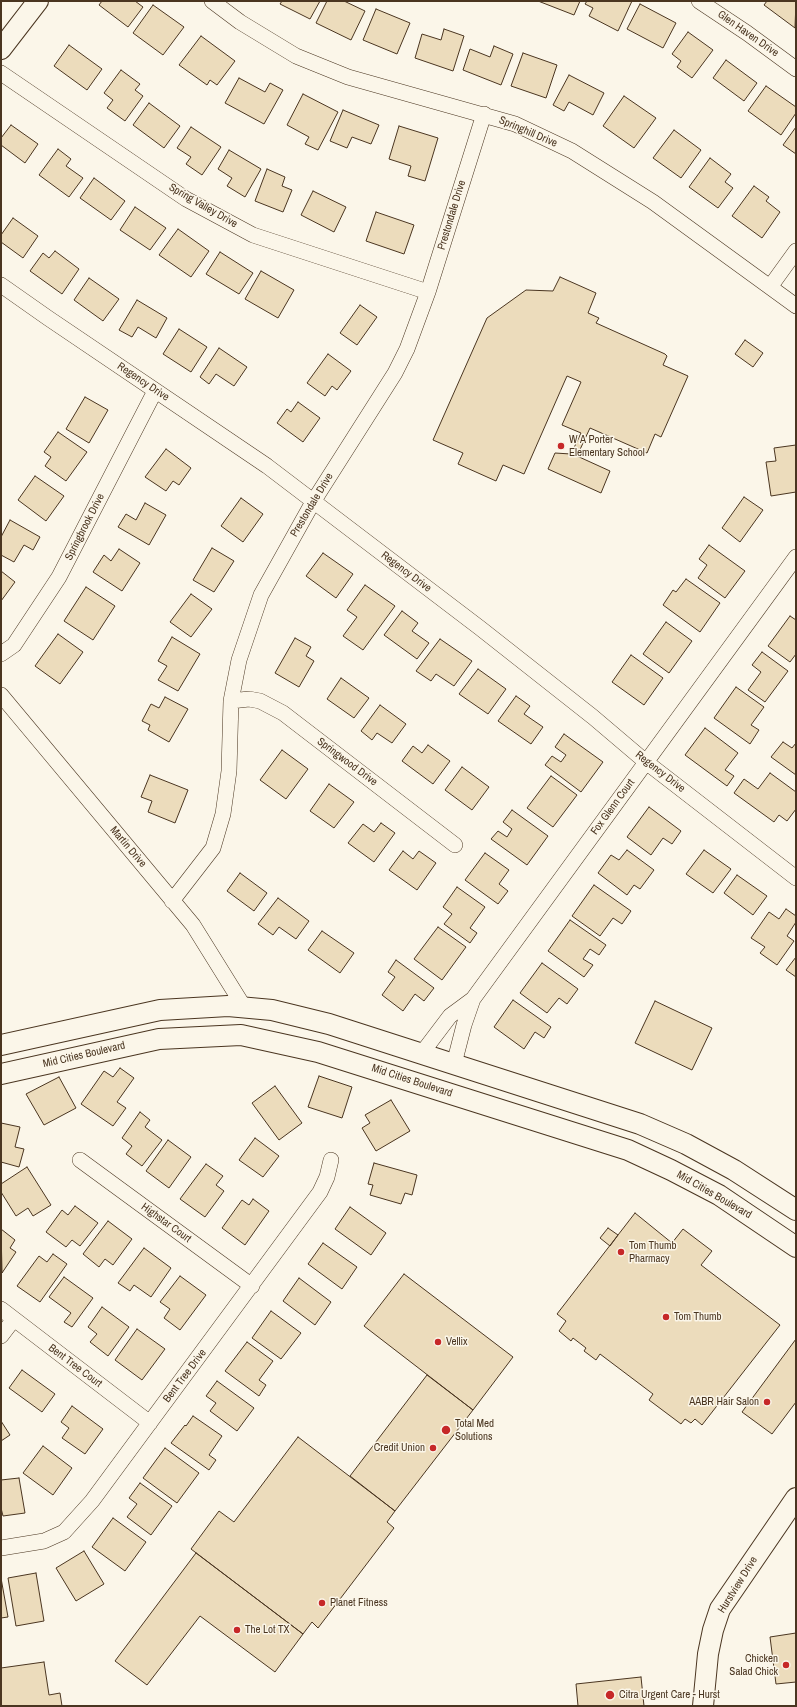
<!DOCTYPE html>
<html>
<head>
<meta charset="utf-8">
<style>
	body { margin:0 }
	#map { position:relative; width:797px; height:1707px; overflow:hidden; background:#fbf6e9; font-family:"Archivo Narrow",sans-serif }
	canvas { display:block }
	.frame { position:absolute; inset:0; border:2px solid #4a3520; pointer-events:none }
</style>
</head>
<body>
<div id="map">
<canvas width="797" height="1707"></canvas>
<div class="frame"></div>
</div>
<script>
const c = document.querySelector('canvas').getContext('2d');
c.lineJoin = 'round';
function fillPath(path, color) {
  c.fillStyle = color;
  c.fill(path, 'evenodd');
}
function toPath(rows) {
  const path = new Path2D();
  for (const r of rows) {
    path.moveTo(r[0], r[1]);
    for (let i = 2; i < r.length; i += 2) path.lineTo(r[i], r[i + 1]);
  }
  return path;
}
function stroke(path, color, width, dash) {
  c.strokeStyle = color;
  c.lineWidth = width;
  c.lineCap = dash ? 'butt' : 'round';
  c.setLineDash(dash || []);
  c.stroke(path);
}
function label(font, color, halo, rows, align = 'center') {
  c.font = font + ' "Archivo Narrow",sans-serif';
  c.lineWidth = 3;
  c.setLineDash([]);
  c.textBaseline = 'middle';
  c.strokeStyle = halo;
  c.fillStyle = color;
  for (const [text, x, y, turn = 0] of rows) {
    c.save();
    c.translate(x, y);
    c.rotate((+turn || 0) * Math.PI / 180);
    c.textAlign = isNaN(turn) ? turn : align;
    if (halo) c.strokeText(text, 0, 0);
    c.fillText(text, 0, 0);
    c.restore();
  }
}
const building = toPath([
	[102,1,135,1,143,7,128,27,99,5,102,1],
	[282,1,320,1,310,19,280,4,282,1],
	[327,1,344,1,365,11,351,40,316,23,327,1],
	[538,1,580,1,574,15,538,1],
	[587,1,632,1,618,31,589,16,593,8,585,4,587,1],
	[767,1,796,1,795,28,764,5,767,1],
	[640,4,676,23,663,48,627,29,640,4],
	[153,5,184,27,163,55,133,33,153,5],
	[376,9,410,23,397,54,363,40,376,9],
	[444,29,464,36,453,71,415,58,422,34,441,40,444,29],
	[688,32,713,50,692,78,677,67,681,61,672,54,688,32],
	[201,36,235,61,217,85,210,80,207,85,179,65,201,36],
	[69,45,102,69,87,90,54,66,69,45],
	[494,46,513,54,501,85,463,70,470,49,490,57,494,46],
	[523,53,557,65,546,98,511,86,523,53],
	[726,60,757,83,744,101,713,78,726,60],
	[121,70,140,84,135,90,143,96,125,121,107,108,113,100,104,93,121,70],
	[569,75,604,93,593,115,569,102,564,111,553,105,569,75],
	[239,78,265,92,270,83,283,90,264,124,225,103,239,78],
	[766,86,796,107,796,113,781,135,748,111,766,86],
	[303,94,338,112,318,150,305,144,309,137,287,125,303,94],
	[624,96,656,118,634,148,603,126,624,96],
	[149,103,180,126,164,148,133,125,149,103],
	[343,110,379,125,371,144,352,137,347,148,330,141,343,110],
	[11,125,38,144,25,163,1,145,1,138,11,125],
	[399,126,438,138,425,181,408,176,411,166,389,159,399,126],
	[191,127,221,147,202,175,186,164,191,157,177,148,191,127],
	[796,127,796,154,783,145,796,127],
	[674,130,701,150,681,178,653,158,674,130],
	[58,149,71,159,66,166,83,178,69,197,39,175,58,149],
	[229,150,261,169,245,197,227,186,232,178,218,169,229,150],
	[710,158,731,174,725,182,733,188,718,208,689,187,710,158],
	[267,169,285,177,282,186,292,190,283,212,255,201,267,169],
	[94,178,125,201,111,220,80,198,94,178],
	[754,186,769,197,766,201,780,212,762,238,732,216,754,186],
	[313,191,346,207,334,232,301,215,313,191],
	[135,207,166,228,150,250,120,230,135,207],
	[376,212,414,225,404,254,366,241,376,212],
	[13,218,38,236,23,258,1,242,1,235,13,218],
	[178,229,209,251,191,277,159,255,178,229],
	[55,251,79,269,62,294,30,271,43,253,49,258,55,251],
	[220,252,253,273,239,294,206,274,220,252],
	[261,271,294,290,278,318,245,299,261,271],
	[560,277,596,293,588,313,599,318,596,323,665,354,667,356,663,365,688,376,661,437,655,434,647,453,590,428,577,456,610,471,601,493,548,469,555,453,571,454,581,433,562,425,581,382,567,376,524,474,503,465,496,481,458,464,463,453,433,440,487,318,526,290,553,291,560,277],
	[89,278,119,299,103,321,74,300,89,278],
	[137,300,167,318,156,338,138,327,132,337,119,330,137,300],
	[360,305,377,317,357,345,340,333,360,305],
	[179,329,207,347,191,372,163,354,179,329],
	[745,340,763,353,753,367,735,354,745,340],
	[219,348,247,367,234,386,216,374,209,384,200,377,219,348],
	[328,354,351,371,337,390,332,386,325,396,307,383,328,354],
	[85,397,108,410,89,443,66,429,85,397],
	[298,402,320,418,303,442,277,423,287,409,291,412,298,402],
	[58,432,87,452,66,481,45,466,51,457,44,452,58,432],
	[796,445,796,492,771,496,766,462,776,461,774,448,796,445],
	[166,449,191,468,179,485,173,481,166,491,145,477,166,449],
	[35,476,64,496,46,521,18,500,35,476],
	[744,497,763,510,740,542,722,528,744,497],
	[241,498,263,514,243,542,221,526,241,498],
	[145,503,166,515,149,545,118,527,126,514,136,520,145,503],
	[10,520,40,537,33,550,24,545,14,562,1,555,1,537,10,520],
	[709,545,745,571,725,598,698,578,707,565,699,559,709,545],
	[212,548,234,561,214,592,193,580,212,548],
	[119,549,140,563,122,591,93,572,104,555,111,561,119,549],
	[323,553,353,574,336,598,306,576,323,553],
	[1,571,15,582,1,601,1,571],
	[686,579,720,603,700,632,663,605,673,590,676,592,686,579],
	[365,585,395,606,363,650,343,636,357,617,347,610,365,585],
	[86,587,115,606,93,640,64,621,86,587],
	[191,594,212,609,191,637,170,622,191,594],
	[402,611,418,623,412,631,429,643,417,659,384,635,402,611],
	[790,616,796,620,796,654,790,662,768,646,790,616],
	[666,622,692,641,669,673,643,654,666,622],
	[58,634,83,652,60,684,35,666,58,634],
	[172,637,200,654,178,691,158,680,167,666,158,661,172,637],
	[295,638,311,647,306,656,314,661,299,687,275,673,295,638],
	[440,639,472,661,454,686,436,674,431,681,416,671,440,639],
	[762,652,788,671,765,702,748,690,761,672,752,665,762,652],
	[631,655,663,678,644,705,612,682,631,655],
	[478,669,506,689,488,714,459,694,478,669],
	[341,678,369,698,354,718,327,699,341,678],
	[736,687,764,707,751,725,759,730,750,744,714,718,736,687],
	[516,696,530,706,524,714,543,727,531,744,498,721,516,696],
	[165,697,188,709,169,742,148,730,150,725,142,721,151,704,159,708,165,697],
	[380,705,406,724,392,743,377,733,372,740,361,731,380,705],
	[705,728,738,753,725,770,734,776,727,786,685,755,705,728],
	[564,734,603,762,581,792,545,765,552,756,561,762,566,755,555,747,564,734],
	[783,742,792,748,796,743,796,775,771,757,783,742],
	[428,745,450,761,433,784,402,761,413,746,422,753,428,745],
	[282,750,308,769,286,799,260,780,282,750],
	[462,767,489,787,472,810,445,790,462,767],
	[770,773,796,792,796,809,787,821,779,815,774,822,734,793,744,779,758,789,770,773],
	[150,775,188,790,175,823,148,812,152,801,141,797,150,775],
	[551,776,577,795,553,827,527,808,551,776],
	[329,784,354,802,334,828,310,811,329,784],
	[649,807,681,831,672,844,663,838,651,855,627,837,649,807],
	[512,810,548,836,527,865,491,839,498,831,507,837,512,829,503,822,512,810],
	[381,823,395,833,374,862,348,843,363,824,374,832,381,823],
	[627,850,654,870,640,889,634,885,627,895,598,873,611,855,619,860,627,850],
	[704,850,731,869,713,893,686,874,704,850],
	[403,851,413,859,419,851,436,863,417,890,389,870,403,851],
	[485,853,509,870,499,884,508,891,498,904,465,880,485,853],
	[240,873,267,893,254,911,227,891,240,873],
	[737,875,767,896,753,915,724,893,737,875],
	[594,885,631,911,622,924,613,918,600,936,572,916,594,885],
	[457,887,485,907,470,928,477,933,470,943,444,924,452,914,443,907,457,887],
	[278,898,309,921,296,939,279,927,273,935,258,924,278,898],
	[786,909,796,916,796,922,787,936,794,941,777,965,760,953,765,947,751,938,769,912,779,919,786,909],
	[570,920,606,945,599,955,590,949,583,959,593,965,584,977,548,951,570,920],
	[438,927,466,947,442,980,414,959,438,927],
	[322,931,354,953,340,973,308,950,322,931],
	[796,957,796,977,786,970,796,957],
	[396,960,434,988,424,1001,415,994,403,1011,382,995,395,977,388,972,396,960],
	[542,963,578,989,567,1004,559,998,547,1013,520,993,542,963],
	[513,1000,551,1027,544,1038,535,1032,524,1049,494,1027,513,1000],
	[655,1001,712,1028,692,1070,635,1043,655,1001],
	[120,1068,134,1078,117,1102,126,1108,113,1126,81,1104,104,1071,113,1077,120,1068],
	[319,1076,352,1087,342,1118,308,1107,319,1076],
	[59,1077,76,1108,44,1125,26,1094,59,1077],
	[275,1086,302,1123,279,1140,252,1103,275,1086],
	[391,1100,410,1131,376,1151,362,1128,370,1123,365,1115,391,1100],
	[140,1112,150,1120,145,1127,162,1140,142,1166,126,1154,132,1146,122,1138,140,1112],
	[1,1123,20,1127,15,1147,24,1149,19,1167,1,1162,1,1123],
	[255,1138,279,1156,263,1177,239,1160,255,1138],
	[168,1140,191,1157,169,1188,146,1171,168,1140],
	[374,1163,417,1175,412,1195,405,1193,401,1204,370,1195,373,1185,368,1184,374,1163],
	[206,1164,223,1176,216,1185,224,1191,205,1217,180,1199,206,1164],
	[27,1167,51,1205,33,1216,28,1208,16,1216,1,1192,1,1184,27,1167],
	[253,1199,269,1211,245,1245,222,1228,242,1200,249,1205,253,1199],
	[75,1206,98,1223,80,1246,72,1240,66,1247,46,1232,62,1210,68,1215,75,1206],
	[350,1207,386,1233,371,1255,335,1229,350,1207],
	[635,1213,672,1243,683,1229,712,1251,701,1265,780,1325,702,1425,695,1419,691,1423,685,1419,681,1424,649,1400,653,1394,600,1354,596,1360,584,1351,586,1348,573,1338,571,1341,559,1331,566,1321,557,1314,635,1213],
	[108,1221,132,1239,113,1265,105,1259,99,1267,83,1254,108,1221],
	[608,1228,618,1235,610,1246,600,1238,608,1228],
	[1,1229,15,1240,10,1248,16,1252,2,1273,1,1229],
	[323,1243,357,1267,342,1289,308,1264,323,1243],
	[144,1248,171,1268,151,1297,134,1285,130,1291,118,1283,144,1248],
	[53,1254,67,1264,40,1302,17,1286,39,1256,47,1262,53,1254],
	[404,1274,513,1357,473,1410,364,1326,404,1274],
	[180,1276,206,1295,180,1330,164,1318,170,1309,160,1302,180,1276],
	[64,1277,93,1298,72,1327,64,1322,71,1313,49,1297,64,1277],
	[299,1278,331,1302,315,1325,283,1301,299,1278],
	[102,1307,129,1327,108,1356,90,1342,97,1334,88,1327,102,1307],
	[271,1311,301,1333,281,1359,252,1338,271,1311],
	[137,1329,165,1349,142,1380,115,1360,137,1329],
	[796,1339,796,1402,772,1434,742,1412,796,1339],
	[247,1342,273,1361,259,1380,266,1385,259,1396,225,1371,247,1342],
	[22,1370,55,1394,42,1412,9,1388,22,1370],
	[427,1375,473,1410,395,1511,350,1476,427,1375],
	[217,1381,254,1408,237,1431,210,1411,216,1403,206,1396,217,1381],
	[72,1406,103,1429,85,1454,62,1438,69,1428,61,1422,72,1406],
	[193,1416,222,1436,209,1455,216,1460,209,1470,171,1443,185,1425,186,1426,193,1416],
	[1,1421,10,1435,1,1441,1,1421],
	[298,1437,395,1511,387,1522,394,1528,318,1628,312,1622,303,1634,191,1549,219,1511,234,1522,298,1437],
	[43,1446,72,1468,53,1495,23,1473,43,1446],
	[165,1448,199,1473,177,1503,143,1478,165,1448],
	[19,1478,25,1513,3,1516,1,1508,1,1480,19,1478],
	[140,1483,172,1506,151,1535,127,1517,137,1504,129,1498,140,1483],
	[113,1518,146,1542,125,1571,92,1547,113,1518],
	[84,1551,104,1584,76,1601,56,1568,84,1551],
	[196,1553,303,1634,275,1672,200,1616,147,1685,115,1661,196,1553],
	[36,1573,44,1621,16,1626,8,1578,36,1573],
	[1,1578,8,1617,1,1618,1,1578],
	[796,1633,796,1682,776,1684,770,1637,796,1633],
	[44,1662,49,1695,60,1693,62,1706,1,1706,1,1668,44,1662],
	[641,1677,644,1706,578,1706,576,1684,641,1677]
]);
const minor = toPath([
	[212,1,240,22,296,56,348,77,515,124,572,151,653,202,796,306],
	[699,1,747,33,796,69],
	[1,73,186,199,253,235,428,292],
	[1,285,48,318,267,466,480,628,593,717,646,762,796,878],
	[770,287,796,251],
	[1,654,14,645,59,577,155,391],
	[1,695,193,925,244,1007],
	[231,701,249,699,260,701,283,713,455,845],
	[172,901,213,848,223,814,229,771,231,701,239,660,261,595,313,502,395,373,407,349,428,292,484,114],
	[422,1053,450,1016,473,999,796,557],
	[454,1064,464,1025,473,999],
	[80,1160,252,1286],
	[1,1309,150,1423],
	[1,1336,14,1319],
	[1,1548,44,1541,64,1532,92,1501,320,1192,327,1177,331,1160]
]);
const major = toPath([
	[1,49,38,1],
	[1,1045,160,1010,228,1006,272,1010,329,1024,640,1124,686,1144,734,1170,796,1210],
	[1,1074,159,1039,241,1035,318,1052,628,1150,671,1170,719,1195,796,1247],
	[703,1706,708,1654,713,1630,720,1609,796,1498]
]);
const markers = [
	[561,446,4,"#c62828"],
	[621,1252,4,"#c62828"],
	[666,1317,4,"#c62828"],
	[438,1342,4,"#c62828"],
	[767,1402,4,"#c62828"],
	[446,1430,5,"#c62828"],
	[433,1448,4,"#c62828"],
	[322,1603,4,"#c62828"],
	[237,1630,4,"#c62828"],
	[786,1665,4,"#c62828"],
	[610,1695,5,"#c62828"]
];
const streetNames = [
	["Glen Haven Drive",748,34,35],
	["Springhill Drive",528,132,23],
	["Spring Valley Drive",203,206,30],
	["Prestondale Drive",452,215,-73],
	["Regency Drive",143,382,34],
	["Prestondale Drive",312,505,-59],
	["Springbrook Drive",85,527,-63],
	["Regency Drive",406,572,37],
	["Springwood Drive",347,762,37],
	["Regency Drive",660,772,38],
	["Fox Glenn Court",613,807,-54],
	["Martin Drive",128,847,50],
	["Mid Cities Boulevard",84,1055,-13],
	["Mid Cities Boulevard",412,1081,18],
	["Mid Cities Boulevard",714,1195,30],
	["Highstar Court",166,1223,36],
	["Bent Tree Court",75,1366,37],
	["Bent Tree Drive",185,1376,-53],
	["Hurstview Drive",738,1585,-58]
];
const poiNames = [
	["W A Porter",569,440],
	["Elementary School",569,453],
	["Tom Thumb",629,1246],
	["Pharmacy",629,1259],
	["Tom Thumb",674,1317],
	["Vellix",446,1342],
	["AABR Hair Salon",759,1402,"right"],
	["Total Med",455,1424],
	["Solutions",455,1437],
	["Credit Union",425,1448,"right"],
	["Planet Fitness",330,1603],
	["The Lot TX",245,1630],
	["Chicken",778,1659,"right"],
	["Salad Chick",778,1672,"right"],
	["Citra Urgent Care - Hurst",619,1695]
];
fillPath(building, '#ecdcbc');
stroke(building, '#4a3520', 1);
stroke(minor, '#4a3520', 16);
stroke(major, '#4a3520', 22);
stroke(minor, '#fbf6e9', 15);
stroke(major, '#fbf6e9', 20);
for (const [x, y, r, color] of markers) {
  const dot = new Path2D();
  dot.arc(x, y, r, 0, 2 * Math.PI);
  c.fillStyle = color;
  c.fill(dot);
  stroke(dot, '#fbf6e9', 1.5);
}
label('11px', '#4a3520', '#fbf6e9', streetNames);
label('11px', '#4a3520', '#fbf6e9', poiNames, 'left');
</script>
</body>
</html>
